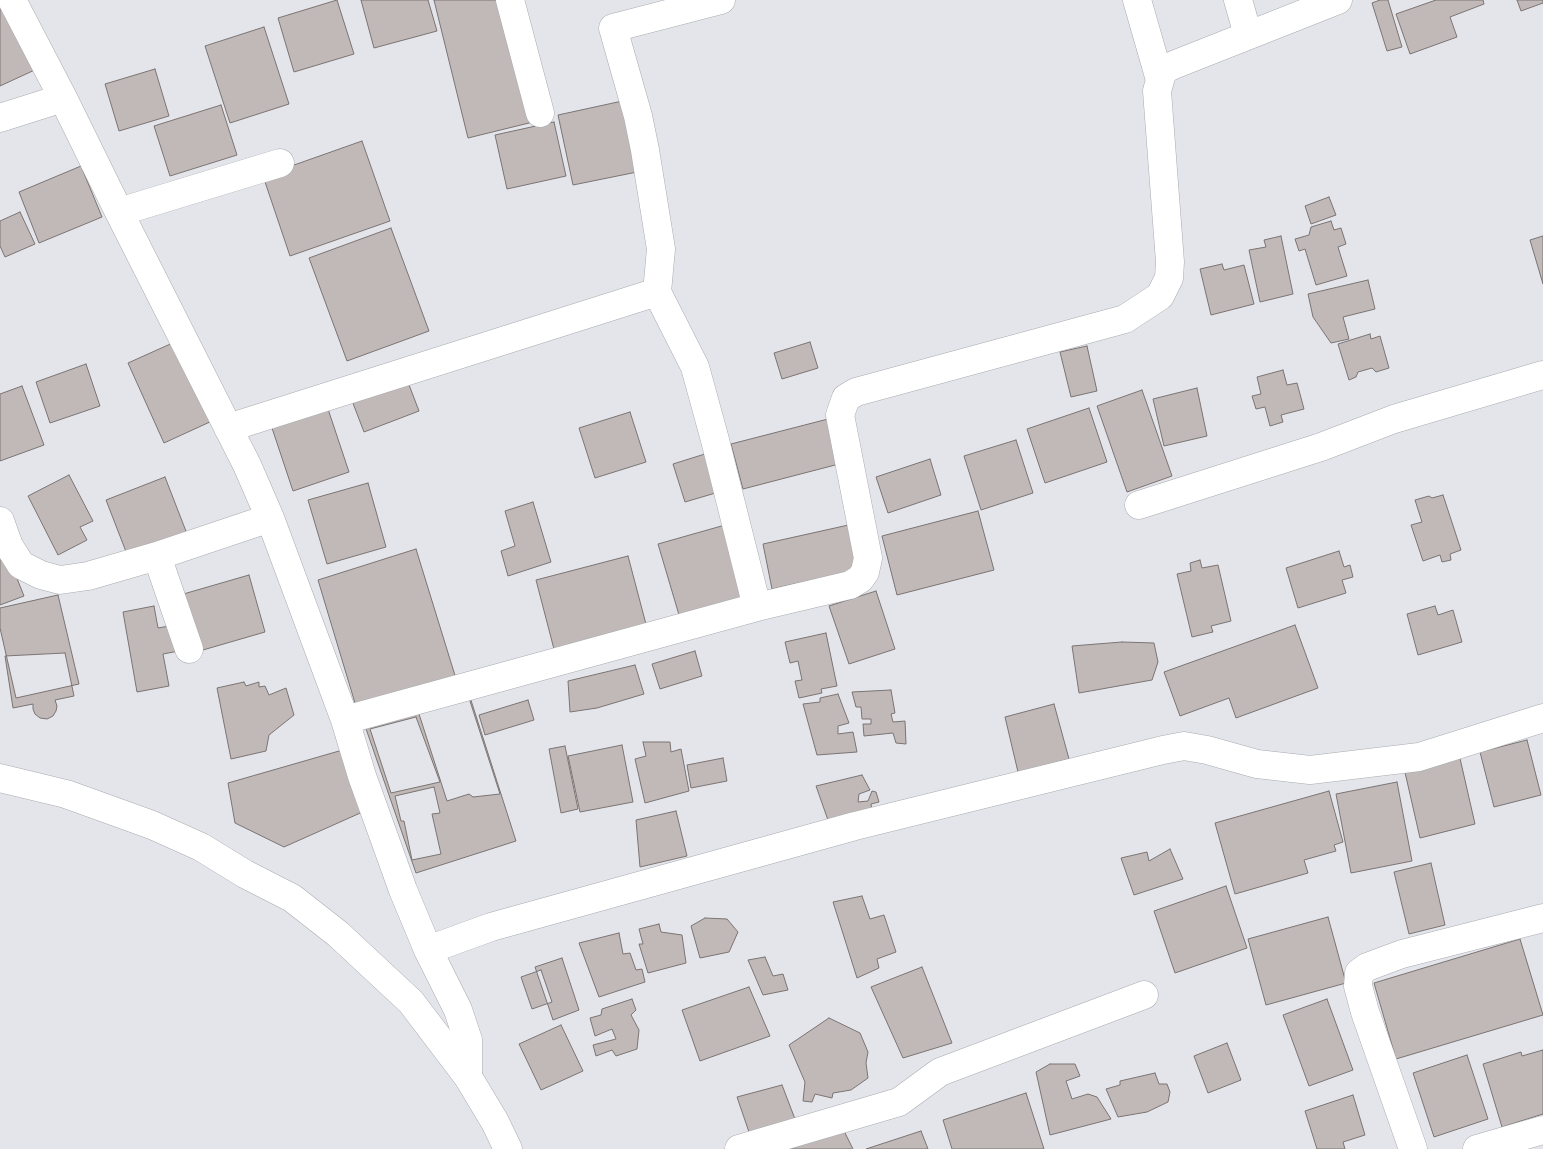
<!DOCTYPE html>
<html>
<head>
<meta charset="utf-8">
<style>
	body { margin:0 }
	canvas { display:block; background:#e3e5eb }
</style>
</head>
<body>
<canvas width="1543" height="1149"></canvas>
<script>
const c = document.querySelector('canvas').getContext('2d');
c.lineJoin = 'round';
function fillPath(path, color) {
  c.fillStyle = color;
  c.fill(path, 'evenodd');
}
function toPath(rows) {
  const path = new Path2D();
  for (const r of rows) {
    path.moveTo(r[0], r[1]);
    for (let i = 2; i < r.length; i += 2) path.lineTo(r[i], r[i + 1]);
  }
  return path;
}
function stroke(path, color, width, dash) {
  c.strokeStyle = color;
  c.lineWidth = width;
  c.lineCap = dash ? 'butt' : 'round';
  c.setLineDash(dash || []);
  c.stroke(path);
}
const building = toPath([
	[337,0,354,54,294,72,278,18,337,0],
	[361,0,428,0,437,31,374,48,361,0],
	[434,0,503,0,533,122,468,138,434,0],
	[1380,0,1388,0,1402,47,1387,51,1372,3,1380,0],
	[1436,0,1483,0,1484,4,1450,17,1457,37,1410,54,1396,14,1436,0],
	[1517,0,1543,0,1543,3,1521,11,1517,0],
	[10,5,39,68,0,86,0,9,10,5],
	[264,27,289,104,230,123,205,46,264,27],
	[155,69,169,116,119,131,105,84,155,69],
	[627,100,642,171,573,185,558,115,627,100],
	[221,105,237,155,170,176,154,126,221,105],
	[554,122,566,176,507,189,495,135,554,122],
	[362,141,390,221,290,256,263,176,362,141],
	[81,166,102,217,39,243,19,192,81,166],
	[1329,197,1336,215,1311,224,1305,206,1329,197],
	[20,212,35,244,5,257,0,246,0,221,20,212],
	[1331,221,1334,230,1341,228,1346,244,1338,247,1347,276,1316,285,1305,249,1299,251,1295,239,1309,235,1311,227,1331,221],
	[391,228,429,331,347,361,309,258,391,228],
	[1281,236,1293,294,1260,302,1249,250,1266,247,1264,240,1281,236],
	[1543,236,1543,284,1530,240,1543,236],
	[1222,264,1224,270,1244,265,1254,304,1211,315,1200,269,1222,264],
	[1368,280,1375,309,1343,317,1349,339,1331,343,1313,317,1308,294,1368,280],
	[1370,334,1371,339,1380,336,1389,368,1376,372,1372,368,1358,372,1356,377,1349,380,1338,344,1370,334],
	[177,341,212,421,164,443,128,363,177,341],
	[810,342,818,368,782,379,774,353,810,342],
	[1087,346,1097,391,1071,397,1060,352,1087,346],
	[86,364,100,406,50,423,36,382,86,364],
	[1283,370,1287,385,1297,383,1304,409,1281,415,1283,422,1270,426,1265,407,1256,409,1252,396,1261,394,1257,377,1283,370],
	[406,377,419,411,364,432,351,398,406,377],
	[22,386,44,445,0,461,0,394,22,386],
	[1197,388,1207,436,1164,446,1153,399,1197,388],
	[1142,390,1172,476,1127,492,1097,406,1142,390],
	[327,406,349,472,293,491,271,425,327,406],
	[1089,408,1107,462,1045,483,1027,429,1089,408],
	[630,412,646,462,595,478,579,428,630,412],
	[828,419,839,464,743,489,731,444,828,419],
	[1016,440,1033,493,981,510,964,456,1016,440],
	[724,448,736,487,685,502,673,464,724,448],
	[930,459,941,495,888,513,876,477,930,459],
	[69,475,93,521,80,527,87,540,58,555,28,496,69,475],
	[165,477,189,539,130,562,106,500,165,477],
	[368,483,386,547,327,564,308,500,368,483],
	[1443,495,1461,550,1450,554,1451,560,1442,562,1440,555,1423,561,1411,525,1422,522,1415,500,1429,496,1432,498,1443,495],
	[533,502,551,562,508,576,501,551,515,546,505,511,533,502],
	[978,511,994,570,897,595,882,536,978,511],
	[853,524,862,569,772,589,763,544,853,524],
	[725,525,748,606,682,625,658,544,725,525],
	[0,536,24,596,0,605,0,536],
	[416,549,457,682,358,713,318,580,416,549],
	[1339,551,1344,567,1350,565,1353,577,1342,580,1346,593,1298,608,1286,568,1339,551],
	[628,556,647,628,555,653,536,580,628,556],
	[1200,560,1202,568,1218,565,1231,621,1211,626,1213,632,1192,637,1177,574,1191,571,1190,563,1200,560],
	[249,575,265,632,196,652,180,595,249,575],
	[876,591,895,649,849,664,829,606,876,591],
	[58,595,79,684,16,698,0,628,0,608,58,595],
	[154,606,158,628,175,625,179,651,163,654,169,686,137,692,123,612,154,606],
	[1435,606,1438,615,1453,610,1462,642,1418,655,1407,614,1435,606],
	[1295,625,1318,688,1236,718,1229,698,1180,716,1164,672,1295,625],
	[826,633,837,686,821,689,822,693,799,698,795,681,802,680,798,661,790,663,785,642,826,633],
	[1122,642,1154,643,1158,662,1152,680,1079,693,1072,646,1122,642],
	[695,651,702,676,660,689,652,664,695,651],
	[65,653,74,696,55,700,57,706,56,711,53,716,47,719,40,718,35,714,33,709,33,704,13,708,5,656,65,653],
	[635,665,644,694,597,708,570,712,568,681,635,665],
	[244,682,246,686,259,682,259,687,265,686,269,695,286,688,294,715,269,735,266,751,231,759,217,688,244,682],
	[891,690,895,713,891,714,893,722,905,721,906,744,896,743,893,733,864,736,863,724,871,724,871,719,862,719,861,707,856,707,852,692,891,690],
	[469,694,516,841,416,873,364,723,469,694],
	[838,694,849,723,838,726,838,734,853,732,857,752,817,755,803,704,820,702,820,698,838,694],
	[469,698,500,794,473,797,469,794,447,801,419,714,469,698],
	[528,700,534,720,485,735,479,715,528,700],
	[1054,704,1069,759,1018,772,1005,717,1054,704],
	[416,717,440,782,391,793,370,729,416,717],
	[1527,740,1541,795,1494,807,1480,752,1527,740],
	[643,742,670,742,671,752,681,749,689,791,645,803,635,759,646,756,643,742],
	[622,745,633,802,580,812,568,756,622,745],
	[565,746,578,809,561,813,549,749,565,746],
	[346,749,367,810,284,847,235,823,228,783,346,749],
	[1459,754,1475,824,1420,838,1404,768,1459,754],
	[723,758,727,781,691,788,687,765,723,758],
	[862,775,870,790,859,794,858,802,868,801,872,791,876,792,879,802,871,804,872,811,829,823,816,786,862,775],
	[1397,782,1412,861,1351,873,1336,794,1397,782],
	[434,787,440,813,432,814,441,854,412,860,404,821,401,821,395,796,434,787],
	[1329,791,1343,842,1334,845,1336,851,1304,860,1308,873,1235,894,1215,823,1329,791],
	[676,811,687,856,640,867,636,820,676,811],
	[1170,849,1183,879,1134,895,1121,858,1147,852,1149,861,1170,849],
	[1431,863,1445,925,1409,934,1394,872,1431,863],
	[1226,886,1247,948,1175,973,1154,911,1226,886],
	[862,896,870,919,884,915,896,952,877,959,879,968,857,978,833,902,862,896],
	[1328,917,1346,983,1266,1005,1248,939,1328,917],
	[705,918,727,919,738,932,729,952,700,958,691,926,705,918],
	[659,924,661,932,682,935,686,963,648,973,639,944,643,944,639,929,659,924],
	[619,933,623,954,630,953,636,970,642,969,645,982,599,997,579,943,619,933],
	[1520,939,1543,1015,1396,1059,1374,983,1520,939],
	[765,957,773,976,783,974,788,990,763,995,748,960,765,957],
	[562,958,579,1010,553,1020,535,967,562,958],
	[922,967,952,1043,903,1058,871,987,922,967],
	[541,970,552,1002,532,1009,521,977,541,970],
	[749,987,770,1036,700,1061,682,1010,749,987],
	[632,999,636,1010,631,1015,639,1030,637,1049,616,1056,612,1050,596,1056,593,1045,616,1039,612,1029,595,1036,590,1018,601,1015,602,1009,632,999],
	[1327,999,1353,1070,1309,1086,1283,1015,1327,999],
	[829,1018,860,1033,868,1052,866,1063,868,1078,851,1090,833,1093,832,1098,815,1094,812,1102,803,1101,805,1082,789,1045,829,1018],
	[561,1025,583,1071,541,1090,519,1044,561,1025],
	[1227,1043,1241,1080,1208,1093,1194,1056,1227,1043],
	[1543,1050,1543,1114,1502,1127,1483,1064,1521,1052,1522,1056,1543,1050],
	[1467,1055,1488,1119,1434,1137,1413,1073,1467,1055],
	[1050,1064,1075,1064,1080,1076,1066,1081,1072,1099,1088,1094,1097,1097,1111,1119,1050,1135,1036,1072,1050,1064],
	[1155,1073,1159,1084,1167,1084,1170,1092,1168,1102,1147,1112,1118,1117,1106,1089,1120,1085,1120,1081,1155,1073],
	[782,1085,795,1119,750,1135,737,1097,782,1085],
	[1026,1093,1044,1149,952,1149,943,1120,1026,1093],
	[1353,1095,1365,1135,1343,1142,1345,1149,1317,1149,1305,1111,1353,1095],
	[844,1131,853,1149,785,1149,844,1131],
	[921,1131,928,1149,866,1149,921,1131]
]);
const minor = toPath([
	[12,0,63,98,119,212,247,465,270,518,345,720,362,776,403,890,428,950,458,1010,468,1040,468,1077],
	[510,0,540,113],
	[721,0,613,28,638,116,645,150,661,249,657,292,695,367,715,440,757,607],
	[1137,0,1160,80],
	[1238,0,1248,35],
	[0,118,63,98],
	[119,212,280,163],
	[228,428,657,292],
	[1139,505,1321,447,1394,419,1543,375],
	[0,521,9,546,21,565,41,575,60,580,88,576,157,556,270,518],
	[157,556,189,649],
	[345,720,757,607,850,585,860,579,865,572,868,558,840,415,846,398,856,392,1125,319,1160,296,1169,278,1170,262,1157,91,1162,73,1167,68,1176,64,1338,0],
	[428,950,491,927,855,826,1163,750,1184,746,1207,750,1257,764,1310,770,1419,757,1543,718],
	[739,1149,899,1102,940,1072,1144,995],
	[1413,1149,1365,1012,1358,986,1359,973,1367,967,1402,954,1543,918],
	[1477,1149,1543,1130]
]);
const major = toPath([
	[0,778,66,794,152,825,201,847,245,874,292,898,338,934,411,1002,468,1077,495,1122,508,1149]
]);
fillPath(building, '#c0b9b8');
stroke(building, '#7b7473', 1);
stroke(minor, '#a9abb0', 29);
stroke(major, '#a9abb0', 29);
stroke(minor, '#fff', 28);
stroke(major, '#fff', 28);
</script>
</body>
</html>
